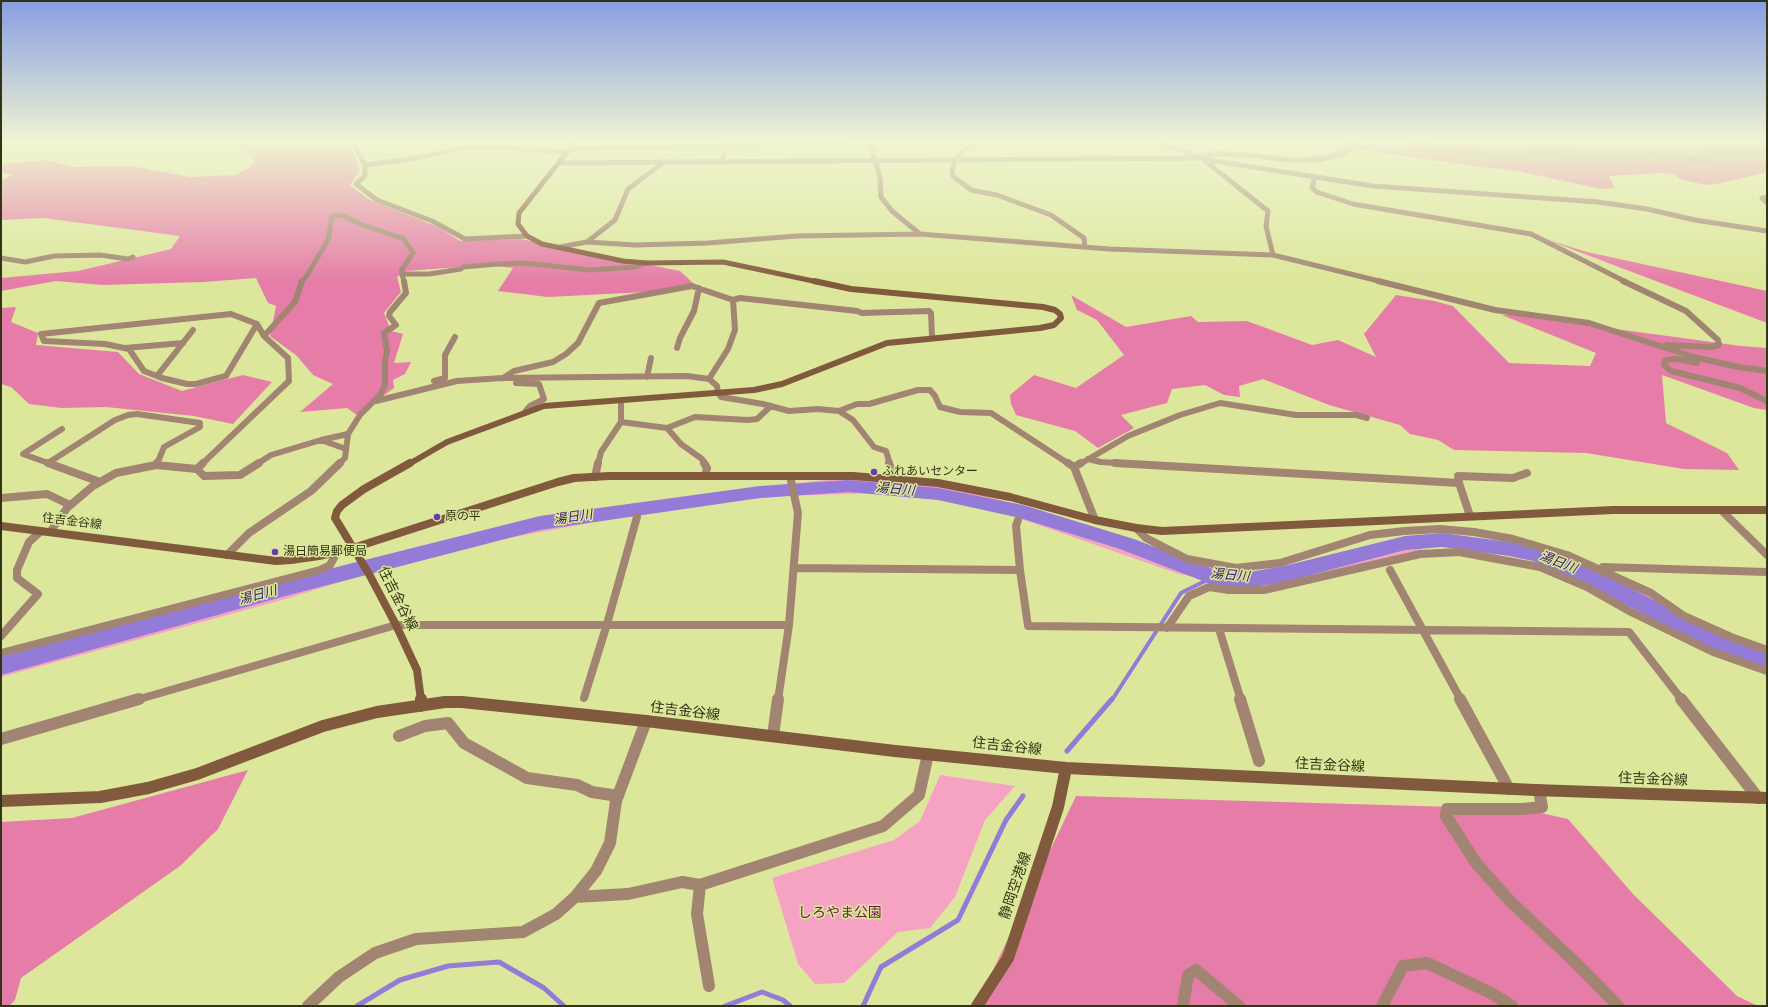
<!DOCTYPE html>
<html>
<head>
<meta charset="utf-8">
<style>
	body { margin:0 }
	#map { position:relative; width:1768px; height:1007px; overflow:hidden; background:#dde79b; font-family:"Roboto Condensed",sans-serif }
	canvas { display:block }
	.frame { position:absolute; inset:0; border:2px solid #313415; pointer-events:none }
</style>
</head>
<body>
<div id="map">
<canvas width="1768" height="1007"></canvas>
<div class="frame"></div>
</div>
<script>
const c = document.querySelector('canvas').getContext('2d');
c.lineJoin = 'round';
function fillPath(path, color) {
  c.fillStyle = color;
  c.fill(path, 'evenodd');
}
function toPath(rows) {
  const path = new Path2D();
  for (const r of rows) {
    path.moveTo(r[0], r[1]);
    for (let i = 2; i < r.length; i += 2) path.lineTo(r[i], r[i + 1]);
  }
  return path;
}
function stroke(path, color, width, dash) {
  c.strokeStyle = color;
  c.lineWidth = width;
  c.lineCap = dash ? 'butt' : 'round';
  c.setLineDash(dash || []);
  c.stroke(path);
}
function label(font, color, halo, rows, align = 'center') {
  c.font = font + ' "Roboto Condensed","Noto Sans JP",sans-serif';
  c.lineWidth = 3;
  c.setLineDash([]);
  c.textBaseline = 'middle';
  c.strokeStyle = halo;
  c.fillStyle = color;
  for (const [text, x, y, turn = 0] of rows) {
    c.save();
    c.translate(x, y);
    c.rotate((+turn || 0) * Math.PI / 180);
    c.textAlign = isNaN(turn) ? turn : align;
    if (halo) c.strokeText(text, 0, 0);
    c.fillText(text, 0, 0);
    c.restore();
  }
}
const green = toPath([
	[836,479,898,482,966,490,1048,514,1186,563,1244,573,1329,558,1387,543,1433,536,1469,538,1493,542,1547,554,1591,569,1647,594,1684,620,1767,656,1767,665,1723,650,1633,610,1599,583,1545,563,1471,547,1435,546,1322,574,1255,587,1179,574,1010,515,944,500,883,493,783,496,713,503,600,521,498,540,379,570,282,600,1,677,1,656,534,519,767,486],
	[940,775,1015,786,985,820,955,897,930,928,898,932,844,983,815,984,798,964,772,878,894,840,920,821]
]);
const forest = toPath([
	[229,142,347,142,351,146,360,170,350,185,368,199,438,227,460,241,521,239,680,271,694,284,646,292,548,297,498,291,513,268,487,265,407,271,397,277,401,292,384,313,391,331,403,334,394,363,411,362,405,374,393,380,394,388,357,415,347,408,300,412,333,384,313,375,297,356,270,336,276,306,268,303,256,278,203,282,102,285,56,281,1,291,1,278,78,271,171,249,180,236,43,218,1,220,1,181,12,175,1,172,1,164,46,160,73,167,131,166,190,177,236,175,250,167,254,162,252,156],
	[1325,142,1767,142,1767,172,1722,183,1705,185,1680,179,1673,174,1659,173,1609,176,1615,188,1601,189,1517,171,1471,166,1358,149,1332,145],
	[1542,238,1587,252,1767,291,1767,323],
	[1071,295,1126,327,1191,316,1198,322,1247,321,1312,345,1338,340,1376,357,1364,334,1396,295,1434,301,1453,306,1509,363,1590,366,1596,353,1502,315,1513,315,1741,346,1767,348,1767,410,1754,408,1662,375,1666,423,1727,453,1739,470,1684,469,1586,453,1454,450,1438,440,1410,434,1400,425,1329,405,1263,379,1239,386,1240,397,1224,395,1205,385,1172,389,1167,403,1121,415,1134,428,1098,448,1075,431,1016,415,1011,404,1010,395,1034,375,1076,388,1124,355,1097,320,1077,310],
	[16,307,11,322,38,333,36,345,118,352,139,374,182,391,243,375,272,382,233,424,194,416,106,407,62,408,29,404,11,387,1,384,1,308],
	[248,770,218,829,180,866,21,978,15,1000,9,1006,1,1006,1,822,72,818],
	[1076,796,1523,809,1568,819,1633,894,1737,996,1758,1006,976,1006]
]);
const streamFar2 = toPath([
	[1664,153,1682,155],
	[1524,154,1533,150,1541,149,1590,155],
	[1199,155,1213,152,1248,153],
	[1616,155,1658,153],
	[1310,158,1330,155,1340,151,1351,142],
	[1698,158,1704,157,1704,152,1708,151,1751,152,1767,147]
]);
const streamFar1 = toPath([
	[1112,700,1181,593,1213,577]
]);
const stream = toPath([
	[1067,751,1112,699],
	[357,1006,400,980,448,966,499,962,544,988,564,1006],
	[725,1006,762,992,783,1000,790,1006],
	[863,1006,881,967,958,920,1006,820,1023,796]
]);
const river = toPath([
	[849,480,938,488,1023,505,1134,539,1215,570,1250,572,1284,566,1405,536,1442,533,1509,542,1538,548,1595,570,1732,640,1767,652,1767,670,1716,652,1579,580,1533,561,1509,556,1442,547,1405,550,1284,582,1250,588,1213,585,1120,549,1020,518,938,500,849,492,760,498,540,530,293,594,1,675,1,657,293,578,540,516,760,486,849,480]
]);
const streetFar3 = toPath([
	[353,142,365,165,365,176,356,184,377,200,432,221,465,239,527,236],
	[870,142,880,178,881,197,892,211,920,234],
	[978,142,965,149,955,160,952,171,953,176,971,190,997,195,1051,215,1084,238,1085,247],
	[1158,142,1208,160,1373,186,1598,202,1647,209,1695,220,1767,231],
	[1409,142,1454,151,1516,158,1537,153,1578,157,1629,157,1657,155,1703,160,1709,159,1713,154,1717,153,1747,155,1767,151],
	[569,149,851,142],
	[1204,160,1268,211,1266,226,1273,255],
	[722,162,727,142],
	[559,163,1201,158,1215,154,1250,155,1288,160,1317,160,1343,154,1356,142],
	[365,165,412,159,462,148,509,148,567,152],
	[1315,177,1312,188,1317,192,1353,204,1531,234,1626,282],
	[1767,197,1762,198,1767,203],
	[587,242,615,220,628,189,664,162],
	[560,247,587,242,635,245,708,243,797,236,920,234,1109,249,1273,255,1383,282],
	[1,258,25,262,54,256,100,255,128,259,133,257],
	[301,282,306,277,328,240,332,216,342,215,360,224,404,239,413,253,401,271,402,274],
	[404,282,402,274,429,274,461,269,463,267,498,264,524,263,590,270,635,267,647,263]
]);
const streetFar2 = toPath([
	[1378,281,1495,310,1589,323,1694,357,1738,367,1767,371],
	[1623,281,1686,311,1718,340,1719,345,1711,347,1666,345],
	[231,314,257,324,226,376,196,384,187,384,162,378,144,371,129,349,105,344,44,341,41,334,231,314],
	[264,336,295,302,302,281],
	[125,348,183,343],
	[677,348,680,338,694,311,699,288],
	[1697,363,1677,359,1665,360,1664,365,1671,371,1740,388,1767,401],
	[157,376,193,330],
	[647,377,651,358],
	[503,378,514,371,553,362,566,354,578,343,599,303,692,286,733,300,740,298,857,311,862,313,929,311,931,313,932,337],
	[709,379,728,349,735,330,733,300],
	[434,381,445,378,445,355,455,337],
	[516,383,539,384,544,399,530,406,524,413],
	[621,400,621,422,667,428],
	[376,401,457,381,502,378,687,376,709,379,717,386,718,393,721,397,763,404,789,411,818,409,839,411,853,420,874,447,886,451,890,464],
	[839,411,857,404,869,404,918,390,930,390,935,396,940,407,960,412,991,413,1069,464],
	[321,440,346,449],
	[1088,459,1101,462,1132,464],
	[48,463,23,454,62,429],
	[50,464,48,463,115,420,128,415,137,414,200,423,200,427,164,447,157,464],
	[202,464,289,381,288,358,264,336,257,324],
	[257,464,271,455,321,440,348,434],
	[339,464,345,458,348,434,360,415,381,394,385,384,385,361,387,351,384,333,396,325,389,316,390,312,406,293,404,281],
	[598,464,601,452,621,422],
	[705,464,702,459,681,444,667,428,695,417,748,420,757,419,771,406],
	[1080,464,1128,436,1180,415,1220,403,1296,415,1356,415,1367,418]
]);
const streetFar1 = toPath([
	[48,463,100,482],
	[704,463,707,468,705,476],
	[889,463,894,479],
	[1068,463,1074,467,1095,520],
	[1115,463,1459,483,1470,516],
	[156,465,157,463],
	[1074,467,1081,463],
	[197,469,203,463],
	[595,477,598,463],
	[1459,483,1458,476,1513,478,1527,473],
	[1,498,47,494,70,505],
	[1722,511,1767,555],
	[1018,520,1016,526,1020,570],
	[1136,528,1146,538,1187,559,1236,568,1280,563,1370,535,1404,531,1440,529,1474,532,1513,539,1567,555,1651,593,1684,616,1731,637,1767,650],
	[50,532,67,508,93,486,116,473,156,465,197,469,204,476,240,475,259,463],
	[227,555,249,533,311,491,340,463],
	[1603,567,1767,572],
	[794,568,1020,570,1028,626,1629,632,1682,700],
	[1390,570,1461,700],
	[1167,628,1189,596,1209,587,1229,590,1264,590,1420,554,1459,552,1540,567,1587,587,1631,612,1713,652,1767,671],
	[1219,629,1241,700],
	[1,636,38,594,17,578,17,570,29,542,41,531],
	[1,653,320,570,330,565,337,552],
	[584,698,607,624,637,517],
	[136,700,396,625,789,625],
	[778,700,789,625,798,513,790,476]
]);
const street = toPath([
	[1240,699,1259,761],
	[1460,699,1509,789],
	[1681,699,1758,798],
	[399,736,425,726,448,723,464,743,527,778,577,785,592,792,618,796],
	[773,736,778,699],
	[1,739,139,699],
	[1539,790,1542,807,1523,809,1447,809,1446,816,1476,863,1510,901,1577,964,1618,1006],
	[575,897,628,894,682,882,700,885],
	[709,986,697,914,700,885,883,826,919,795,928,754],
	[308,1006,339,977,375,953,416,939,523,932,556,914,575,897,596,871,610,843,616,801,646,721],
	[1183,1006,1188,975,1196,970,1239,1006],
	[1382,1006,1403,966,1427,963,1489,992,1512,1006]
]);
const secondaryFar3 = toPath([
	[575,142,519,213,518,224,527,236,542,244,623,261,647,263,723,262,818,282]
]);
const secondaryFar2 = toPath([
	[409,464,447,442,544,406,754,390,782,384,887,343,1040,328,1054,325,1061,318,1060,314,1055,310,1043,307,851,289,814,281]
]);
const secondaryFar1 = toPath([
	[410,463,364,489,342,505,337,511,335,518,369,574,396,625,417,670,421,700],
	[1,526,276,561,291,560,319,556,353,548,558,482,574,478,609,476,853,476,938,483,1010,497,1095,520,1136,528,1162,531,1613,510,1767,510]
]);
const secondary = toPath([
	[421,699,421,706],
	[1,801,100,797,148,788,197,774,323,726,377,712,445,702,462,702,646,721,895,751,1066,768,1535,790,1767,798],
	[977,1006,1008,958,1058,807,1066,768]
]);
const markers = [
	[874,472,4,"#663bb3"],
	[437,517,4,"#663bb3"],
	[275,552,4,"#663bb3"]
];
const poiNames = [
	["ふれあいセンター",882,472],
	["原の平",445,517],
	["湯日簡易郵便局",283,552]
];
const streetNames = [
	["住吉金谷線",72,522,7]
];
const waterNames = [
	["湯日川",895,490,5],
	["湯日川",573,518,-8],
	["湯日川",1558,563,21],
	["湯日川",1230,576,5],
	["湯日川",258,596,-15]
];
const nearStreetnames = [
	["住吉金谷線",397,599,63],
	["住吉金谷線",685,712,7],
	["住吉金谷線",1007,747,6],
	["住吉金谷線",1330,766,3],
	["住吉金谷線",1653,780,2],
	["静岡空港線",1016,886,-71]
];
const nearParknames = [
	["しろやま公園",840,913]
];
fillPath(green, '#f6a3c3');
fillPath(forest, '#e57da8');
stroke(streamFar2, '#957bd8', 2);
stroke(streamFar1, '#957bd8', 4);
stroke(stream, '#957bd8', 5);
fillPath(river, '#957bd8');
stroke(streetFar3, '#a18472', 5);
stroke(streetFar2, '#a18472', 6);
stroke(streetFar1, '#a18472', 8);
stroke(street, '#a18472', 12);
stroke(secondaryFar3, '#81593d', 5);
stroke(secondaryFar2, '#81593d', 6);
stroke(secondaryFar1, '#81593d', 8);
stroke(secondary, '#81593d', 12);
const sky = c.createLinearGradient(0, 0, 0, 283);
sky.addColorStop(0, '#879de2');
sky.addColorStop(0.5, '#f0f4d2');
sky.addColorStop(1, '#f0f4d200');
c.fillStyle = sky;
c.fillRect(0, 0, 1768, 283);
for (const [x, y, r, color] of markers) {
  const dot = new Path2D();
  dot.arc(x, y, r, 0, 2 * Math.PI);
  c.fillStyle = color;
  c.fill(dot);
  stroke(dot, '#dde79b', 1.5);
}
label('12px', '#313415', '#dde79b', poiNames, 'left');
label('12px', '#313415', '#dde79b', streetNames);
label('italic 13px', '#341365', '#dde79b', waterNames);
label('14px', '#313415', '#dde79b', nearStreetnames);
label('14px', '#721544', '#dde79b', nearParknames);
</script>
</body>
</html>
